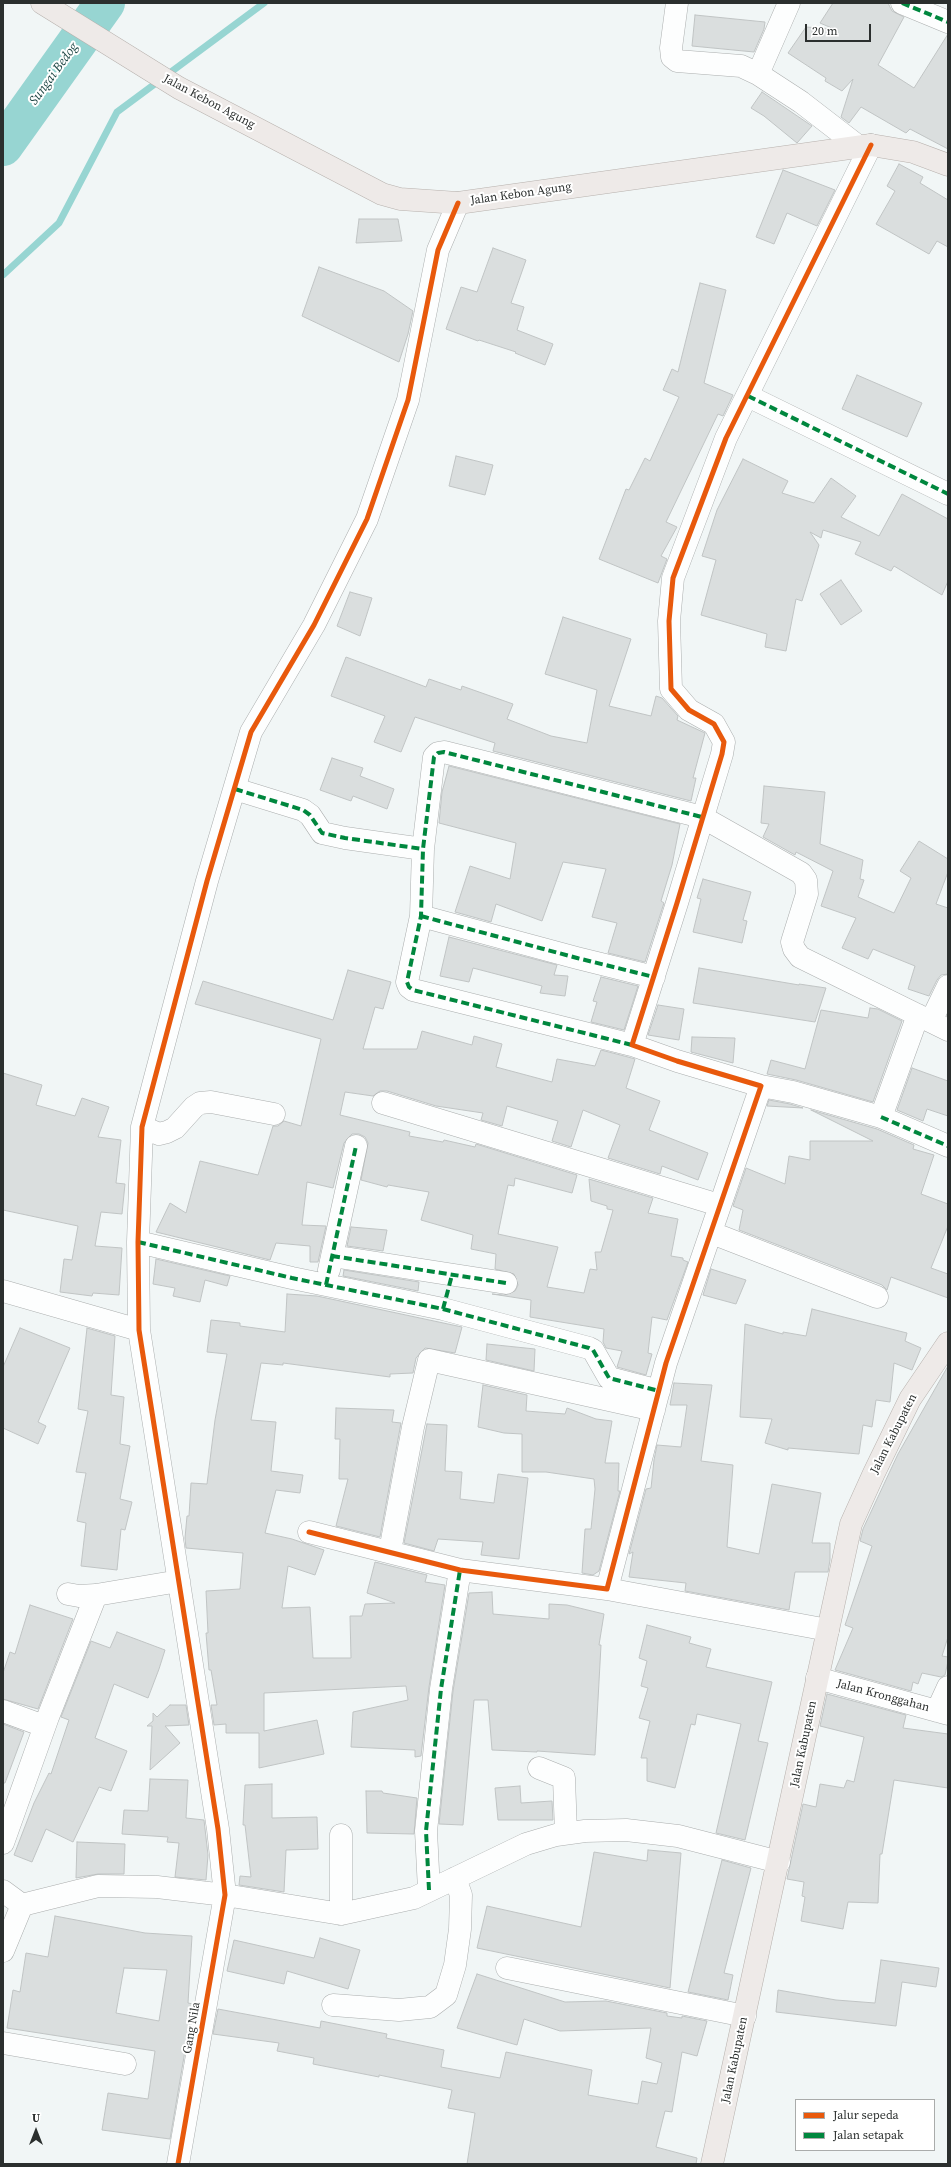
<!DOCTYPE html>
<html>
<head>
<meta charset="utf-8">
<style>
	body { margin:0 }
	#map { position:relative; width:951px; height:2167px; overflow:hidden; background:#f1f6f6; font-family:"Source Serif 4",serif }
	canvas { display:block }
	.frame { position:absolute; inset:0; border:4px solid #2b2f2e; pointer-events:none }
	.legend { position:absolute; left:795px; top:2099px; width:140px; height:52px; box-sizing:border-box; background:#fff; border:1px solid #aaacab; margin:0; padding:5px 7px; list-style:none; font-size:12px; color:#2b2f2e }
	.legend li { display:flex; align-items:center; gap:8px; height:20px }
	.legend b { width:20px; border:1px solid #aaacab }
	.north { position:absolute; left:16px; top:2111px; width:40px; height:40px; -webkit-text-stroke:3px #fff; paint-order:stroke; rotate:0deg; font-size:11px; font-weight:700; line-height:16px; text-align:center; color:#2b2f2e }
	.north::after { content:''; display:block; margin:auto; width:14px; height:18px; background:#2b2f2e; clip-path:polygon(50% 0,100% 100%,50% 72%,0 100%) }
	.scale { position:absolute; left:805px; top:24px; width:66px; height:18px; box-sizing:border-box; border:2px solid #2b2f2e; border-top:0; padding-left:5px; font-size:12px; line-height:14px; white-space:nowrap; color:#2b2f2e; -webkit-text-stroke:3px #fff; paint-order:stroke }
</style>
</head>
<body>
<div id="map">
<canvas width="951" height="2167"></canvas>
<div class="frame"></div>
<ul class="legend">
<li><b style="height:5px;background:#e8590c"></b>Jalur sepeda</li>
<li><b style="height:5px;background:#00873e"></b>Jalan setapak</li>
</ul>
<div class="north">U</div>
<div class="scale">20 m</div>
</div>
<script>
const c = document.querySelector('canvas').getContext('2d');
c.lineJoin = 'round';
function toPath(rows) {
  const path = new Path2D();
  for (const r of rows) {
    path.moveTo(r[0], r[1]);
    for (let i = 2; i < r.length; i += 2) path.lineTo(r[i], r[i + 1]);
  }
  return path;
}
function stroke(path, color, width, dash) {
  c.strokeStyle = color;
  c.lineWidth = width;
  c.lineCap = dash ? 'butt' : 'round';
  c.setLineDash(dash || []);
  c.stroke(path);
}
function fillPath(path, color) {
  c.fillStyle = color;
  c.fill(path, 'evenodd');
}
function label(font, color, halo, rows, align = 'center') {
  c.font = font + ' "Source Serif 4",serif';
  c.lineWidth = 4;
  c.setLineDash([]);
  c.textBaseline = 'middle';
  c.strokeStyle = halo;
  c.fillStyle = color;
  for (const [text, x, y, turn = 0] of rows) {
    c.save();
    c.translate(x, y);
    c.rotate((+turn || 0) * Math.PI / 180);
    c.textAlign = isNaN(turn) ? turn : align;
    if (halo) c.strokeText(text, 0, 0);
    c.fillText(text, 0, 0);
    c.restore();
  }
}
const stream = toPath([
	[3,275,59,223,117,112,264,3]
]);
const river = toPath([
	[3,146,105,3]
]);
const building = toPath([
	[833,3,888,3,892,11,904,17,878,65,914,88,948,34,948,149,910,129,906,133,861,107,849,123,841,117,853,79,842,91,825,81,826,78,788,53,806,27,834,29,820,23,833,3],
	[695,15,765,22,764,29,754,52,692,46,695,15],
	[762,92,812,126,797,143,764,116,751,108,762,92],
	[899,164,923,177,920,183,948,200,948,247,937,241,929,254,876,224,895,191,887,186,899,164],
	[783,170,835,190,817,226,787,213,774,244,756,237,783,170],
	[359,219,398,219,402,241,356,243,359,219],
	[493,248,526,260,511,303,524,307,517,330,553,344,545,365,515,353,516,352,479,340,478,341,446,329,461,287,477,292,493,248],
	[319,267,384,291,413,311,408,334,399,362,302,316,319,267],
	[700,283,726,290,704,383,733,395,723,416,718,414,666,522,677,527,661,556,667,559,658,583,599,559,626,489,629,490,645,458,650,461,679,397,663,390,672,369,678,372,700,283],
	[857,375,922,403,907,437,842,409,857,375],
	[456,456,493,465,485,495,449,486,456,456],
	[743,459,788,481,782,493,814,503,831,478,856,496,841,517,879,536,902,494,948,519,948,581,942,595,894,566,891,571,855,554,861,542,823,530,821,538,810,532,819,545,802,601,796,599,786,651,765,647,767,634,701,615,716,560,702,556,717,510,743,459],
	[841,580,862,611,841,625,820,594,841,580],
	[350,592,372,598,360,636,337,626,350,592],
	[563,617,631,639,609,706,651,716,656,696,662,698,678,716,677,720,705,733,693,778,696,778,691,801,493,751,495,743,415,717,401,752,374,742,385,716,331,696,346,657,426,687,429,679,461,690,462,686,513,704,507,719,551,736,587,743,597,690,545,674,563,617],
	[332,758,363,768,360,776,394,789,387,809,353,796,351,801,320,790,332,758],
	[449,766,680,824,672,865,661,901,664,903,645,962,608,953,617,923,592,917,606,869,563,862,542,921,496,904,491,922,455,912,470,866,510,879,516,843,439,823,442,792,449,766],
	[764,786,825,792,820,844,863,860,860,879,864,880,858,897,894,913,911,878,900,871,919,841,948,859,948,872,936,904,948,908,948,974,941,975,937,980,929,996,908,989,915,966,873,949,868,959,842,948,856,918,821,906,833,871,796,852,795,855,763,837,769,824,761,823,764,786],
	[703,879,751,892,743,920,747,921,742,943,693,932,701,899,697,898,703,879],
	[449,937,557,965,554,975,568,976,565,996,540,993,542,986,473,968,469,982,440,976,449,937],
	[699,968,799,985,799,984,826,988,815,1022,693,1003,699,968],
	[348,970,391,982,383,1009,375,1007,363,1049,417,1049,422,1031,472,1045,474,1036,502,1044,496,1067,552,1082,557,1059,595,1066,601,1050,628,1057,635,1059,626,1088,660,1101,649,1130,708,1153,698,1180,662,1166,660,1174,608,1158,620,1125,583,1110,571,1147,552,1141,558,1121,507,1106,502,1126,481,1120,483,1113,436,1106,387,1091,380,1091,373,1096,345,1092,340,1115,410,1132,409,1136,443,1142,444,1140,475,1147,476,1144,577,1175,572,1193,515,1178,514,1186,508,1185,498,1234,558,1247,547,1287,584,1293,590,1269,597,1270,595,1252,601,1252,613,1210,607,1209,607,1206,591,1201,589,1179,653,1198,648,1213,678,1219,671,1256,683,1258,683,1260,688,1262,667,1320,652,1317,648,1353,652,1354,646,1375,617,1367,622,1351,606,1348,603,1342,604,1329,530,1317,531,1300,492,1294,504,1295,515,1291,518,1285,514,1274,495,1269,496,1254,471,1249,473,1235,421,1220,429,1192,388,1185,387,1187,361,1180,368,1143,365,1137,359,1134,352,1134,344,1143,333,1188,307,1182,302,1225,326,1226,318,1262,310,1262,310,1246,276,1243,270,1260,156,1232,170,1203,186,1213,200,1161,258,1175,273,1126,278,1126,284,1121,301,1126,321,1039,195,1004,203,981,333,1020,348,970],
	[601,977,638,986,624,1030,591,1022,597,1002,593,1001,601,977],
	[658,1005,684,1009,679,1040,648,1035,658,1005],
	[870,1008,878,1009,902,1021,873,1102,796,1080,767,1074,771,1060,805,1069,821,1010,868,1018,870,1008],
	[692,1037,735,1038,733,1063,691,1052,692,1037],
	[912,1068,948,1081,948,1116,927,1109,923,1121,897,1110,912,1068],
	[3,1073,42,1085,36,1105,75,1116,82,1098,109,1107,98,1137,121,1140,116,1183,125,1184,122,1214,101,1212,95,1246,122,1248,119,1295,93,1293,92,1296,60,1292,64,1259,72,1260,78,1226,3,1210,3,1073],
	[769,1100,790,1104,803,1108,767,1106,769,1100],
	[811,1110,877,1129,914,1145,913,1149,934,1155,921,1194,948,1204,948,1226,931,1268,948,1274,948,1298,891,1277,887,1290,882,1285,739,1230,743,1210,733,1206,746,1168,785,1184,789,1156,810,1160,810,1141,873,1141,811,1110],
	[351,1227,387,1230,383,1251,347,1246,351,1227],
	[156,1259,230,1276,227,1286,205,1280,200,1302,173,1296,175,1288,153,1284,156,1259],
	[711,1269,746,1280,736,1304,703,1295,711,1269],
	[344,1270,419,1282,418,1291,343,1276,344,1270],
	[287,1294,317,1296,462,1327,455,1353,425,1348,416,1358,413,1373,390,1374,390,1377,283,1363,283,1365,261,1363,251,1420,276,1422,271,1471,303,1475,300,1493,276,1490,265,1533,292,1539,324,1550,315,1575,288,1566,282,1608,310,1607,313,1658,351,1658,350,1616,362,1616,365,1604,395,1603,367,1593,375,1562,427,1575,425,1582,445,1585,429,1687,421,1756,415,1757,415,1750,351,1747,353,1712,408,1700,406,1686,264,1693,264,1731,317,1720,324,1754,259,1768,259,1733,226,1733,226,1724,214,1725,211,1705,217,1705,211,1670,209,1670,206,1633,208,1633,206,1591,240,1589,243,1553,186,1548,185,1538,187,1516,189,1516,191,1483,207,1484,215,1420,227,1354,207,1352,211,1320,240,1323,240,1326,285,1332,287,1294],
	[812,1309,907,1333,905,1341,921,1348,912,1370,894,1363,890,1402,876,1400,872,1427,863,1425,859,1454,788,1448,788,1450,765,1443,772,1419,740,1417,745,1324,783,1334,783,1332,806,1336,812,1309],
	[20,1328,70,1348,38,1422,46,1426,38,1444,3,1428,3,1367,20,1328],
	[87,1328,115,1336,111,1395,124,1397,120,1444,130,1446,120,1499,132,1502,125,1530,121,1529,117,1570,81,1566,86,1523,77,1521,86,1473,76,1472,88,1411,78,1409,87,1328],
	[487,1344,535,1349,534,1371,486,1360,487,1344],
	[948,1366,948,1637,942,1656,948,1657,948,1661,945,1675,941,1677,922,1673,918,1684,913,1682,911,1691,835,1670,853,1628,845,1625,872,1546,860,1541,863,1529,898,1454,948,1366],
	[674,1383,712,1385,701,1461,733,1465,727,1547,759,1554,772,1484,821,1493,812,1543,830,1543,830,1560,828,1572,795,1572,789,1610,685,1591,686,1583,629,1577,633,1552,629,1554,646,1489,651,1488,654,1460,657,1445,681,1447,687,1405,670,1405,674,1383],
	[483,1385,527,1395,526,1411,565,1414,567,1408,596,1419,612,1421,605,1463,619,1463,618,1491,620,1491,599,1571,593,1575,582,1573,585,1529,591,1529,595,1489,594,1479,546,1472,522,1472,522,1434,504,1433,478,1427,483,1385],
	[336,1408,394,1410,392,1422,401,1423,380,1537,336,1526,348,1479,339,1479,340,1439,335,1439,336,1408],
	[427,1424,447,1425,445,1471,462,1472,460,1499,494,1503,498,1474,528,1478,519,1559,481,1555,483,1542,438,1539,434,1551,404,1543,427,1424],
	[492,1592,493,1614,549,1619,549,1604,567,1605,604,1614,599,1645,601,1645,595,1755,537,1751,537,1752,492,1750,488,1700,474,1700,463,1825,439,1824,453,1691,469,1593,492,1592],
	[30,1605,73,1619,38,1709,3,1699,3,1673,10,1652,15,1654,30,1605],
	[647,1625,691,1637,689,1643,711,1649,706,1667,772,1682,758,1741,768,1743,745,1840,716,1833,741,1724,697,1714,695,1725,691,1724,675,1788,647,1781,647,1758,641,1758,650,1721,639,1718,648,1688,641,1686,647,1661,639,1658,647,1625],
	[117,1632,165,1650,159,1669,148,1698,114,1684,95,1738,127,1751,111,1791,99,1787,73,1842,46,1829,32,1862,14,1855,34,1803,49,1773,51,1774,69,1720,61,1717,91,1641,110,1648,117,1632],
	[827,1694,906,1715,903,1728,948,1734,948,1788,894,1780,882,1854,880,1854,878,1903,848,1902,843,1929,801,1921,805,1897,802,1896,804,1882,787,1879,803,1804,816,1807,820,1784,844,1788,847,1780,854,1782,864,1737,820,1726,827,1694],
	[170,1705,186,1705,189,1725,165,1726,180,1743,150,1770,152,1726,147,1726,153,1721,153,1713,157,1717,170,1705],
	[3,1724,24,1732,5,1783,3,1783,3,1724],
	[150,1779,188,1780,186,1818,204,1820,208,1855,206,1880,175,1877,179,1843,167,1842,168,1837,122,1834,124,1810,148,1811,150,1779],
	[272,1784,272,1818,317,1817,318,1849,286,1850,284,1892,239,1885,240,1876,251,1877,245,1825,243,1825,245,1785,272,1784],
	[520,1786,521,1803,552,1801,553,1820,498,1820,495,1788,520,1786],
	[366,1791,382,1791,383,1793,417,1798,414,1834,367,1833,366,1791],
	[77,1842,125,1844,124,1874,98,1874,76,1878,77,1842],
	[648,1850,681,1853,670,1988,477,1948,487,1906,581,1927,594,1852,647,1861,648,1850],
	[722,1860,751,1868,724,1973,733,1975,728,2000,688,1992,722,1860],
	[55,1916,145,1933,192,1936,188,2003,193,2004,170,2139,102,2130,108,2093,148,2099,155,2051,7,2028,13,1990,20,1992,26,1953,48,1957,55,1916],
	[124,1968,167,1970,159,2021,116,2013,124,1968],
	[320,1938,360,1950,348,1989,287,1971,284,1984,227,1971,234,1940,314,1958,320,1938],
	[881,1960,939,1968,936,1987,902,1982,896,2026,776,2012,778,1990,836,2000,875,2003,881,1960],
	[477,1974,565,2002,606,2001,667,2013,667,2016,682,2018,682,2016,707,2021,697,2056,682,2052,672,2112,665,2111,656,2147,697,2158,696,2164,467,2164,475,2113,448,2108,452,2090,379,2075,379,2077,313,2064,314,2058,277,2051,279,2043,213,2034,218,2009,320,2028,321,2021,387,2034,386,2038,444,2050,441,2067,500,2078,506,2052,592,2070,588,2095,638,2104,642,2081,657,2084,662,2063,646,2058,651,2028,560,2031,524,2019,517,2045,457,2028,477,1974]
]);
const minor = toPath([
	[677,3,671,48,672,57,677,61,741,66,758,74,801,102,858,146],
	[902,3,948,22],
	[758,74,789,3],
	[748,396,948,494],
	[235,789,303,810,310,815,322,833,345,838,423,849],
	[421,916,577,958,654,977],
	[931,1021,948,986],
	[632,1045,413,990,409,987,407,982,421,916,423,849,434,757,438,753,444,752,702,817,801,873,806,880,807,894,792,942,794,949,800,957,948,1030],
	[761,1086,793,1092,881,1117,918,1015],
	[383,1103,719,1205],
	[881,1117,948,1146],
	[142,1127,159,1134,167,1132,175,1128,194,1107,200,1103,211,1102,274,1114],
	[712,1233,877,1297],
	[138,1242,292,1278,443,1309,589,1348,593,1350,609,1378,659,1391],
	[332,1256,506,1283],
	[329,1270,356,1146],
	[3,1291,139,1330],
	[309,1532,460,1570,607,1589,666,1363,761,1086,677,1061,632,1045,677,903,722,754,724,742,714,724,689,710,671,689,669,621,673,578,726,438,871,145],
	[390,1551,413,1427,429,1360,654,1410],
	[607,1589,828,1630],
	[68,1594,79,1596,96,1595,179,1581],
	[817,1678,948,1714],
	[3,1711,44,1726],
	[937,1711,948,1687],
	[539,1768,564,1778,566,1833],
	[341,1835,341,1914],
	[3,1843,48,1717,96,1595],
	[429,1890,426,1831,441,1689,460,1570],
	[3,1891,22,1905],
	[3,1951,22,1905,98,1886,157,1887,225,1895,341,1914,414,1898,526,1844,556,1835,585,1831,626,1830,678,1836,779,1862],
	[507,1968,745,2016],
	[333,2005,399,2010,430,2007,446,1995,455,1965,460,1929,461,1895,455,1878],
	[3,2043,125,2064],
	[178,2164,225,1895,218,1829,139,1330,138,1242,142,1127,207,881,251,732,314,625,367,519,408,400,438,250,458,203]
]);
const major = toPath([
	[42,3,179,88,382,194,400,199,458,203,871,145,913,152,948,165],
	[712,2164,851,1524,874,1473,910,1399,948,1343]
]);
const quiet = toPath([
	[902,3,948,22],
	[748,396,948,494],
	[235,789,303,810,310,815,322,833,345,838,423,849],
	[421,916,577,958,654,977],
	[632,1045,413,990,409,987,407,982,421,916,423,849,434,757,438,753,444,752,702,817],
	[881,1117,948,1146],
	[138,1242,292,1278,443,1309,589,1348,593,1350,609,1378,659,1391],
	[332,1256,506,1283],
	[326,1285,356,1146],
	[443,1309,452,1275],
	[429,1890,426,1831,441,1689,460,1570]
]);
const cycleway = toPath([
	[309,1532,460,1570,607,1589,666,1363,761,1086,677,1061,632,1045,677,903,722,754,724,742,714,724,689,710,671,689,669,621,673,578,726,438,871,145],
	[178,2164,225,1895,218,1829,139,1330,138,1242,142,1127,207,881,251,732,314,625,367,519,408,400,438,250,458,203]
]);
const streetNames = [
	["Jalan Kebon Agung",209,102,28],
	["Jalan Kebon Agung",521,194,-8],
	["Jalan Kabupaten",894,1434,-63],
	["Jalan Kronggahan",883,1696,15],
	["Jalan Kabupaten",804,1744,-78],
	["Gang Nila",192,2028,-80],
	["Jalan Kabupaten",735,2060,-78]
];
const waterNames = [
	["Sungai Bedog",54,74,-54]
];
stroke(stream, '#97d5d2', 7);
stroke(river, '#97d5d2', 40);
fillPath(building, '#dadede');
stroke(building, '#c0c4c4', 1);
stroke(minor, '#abaeae', 23);
stroke(major, '#b7b1ad', 23);
stroke(minor, '#fdfefe', 22);
stroke(major, '#eeeae8', 22);
stroke(quiet, '#00873e', 4, [8, 4]);
stroke(cycleway, '#e8590c', 5);
label('12px', '#2b2f2e', '#fff', streetNames);
label('italic 13px', '#204846', '#fff', waterNames);
</script>
</body>
</html>
